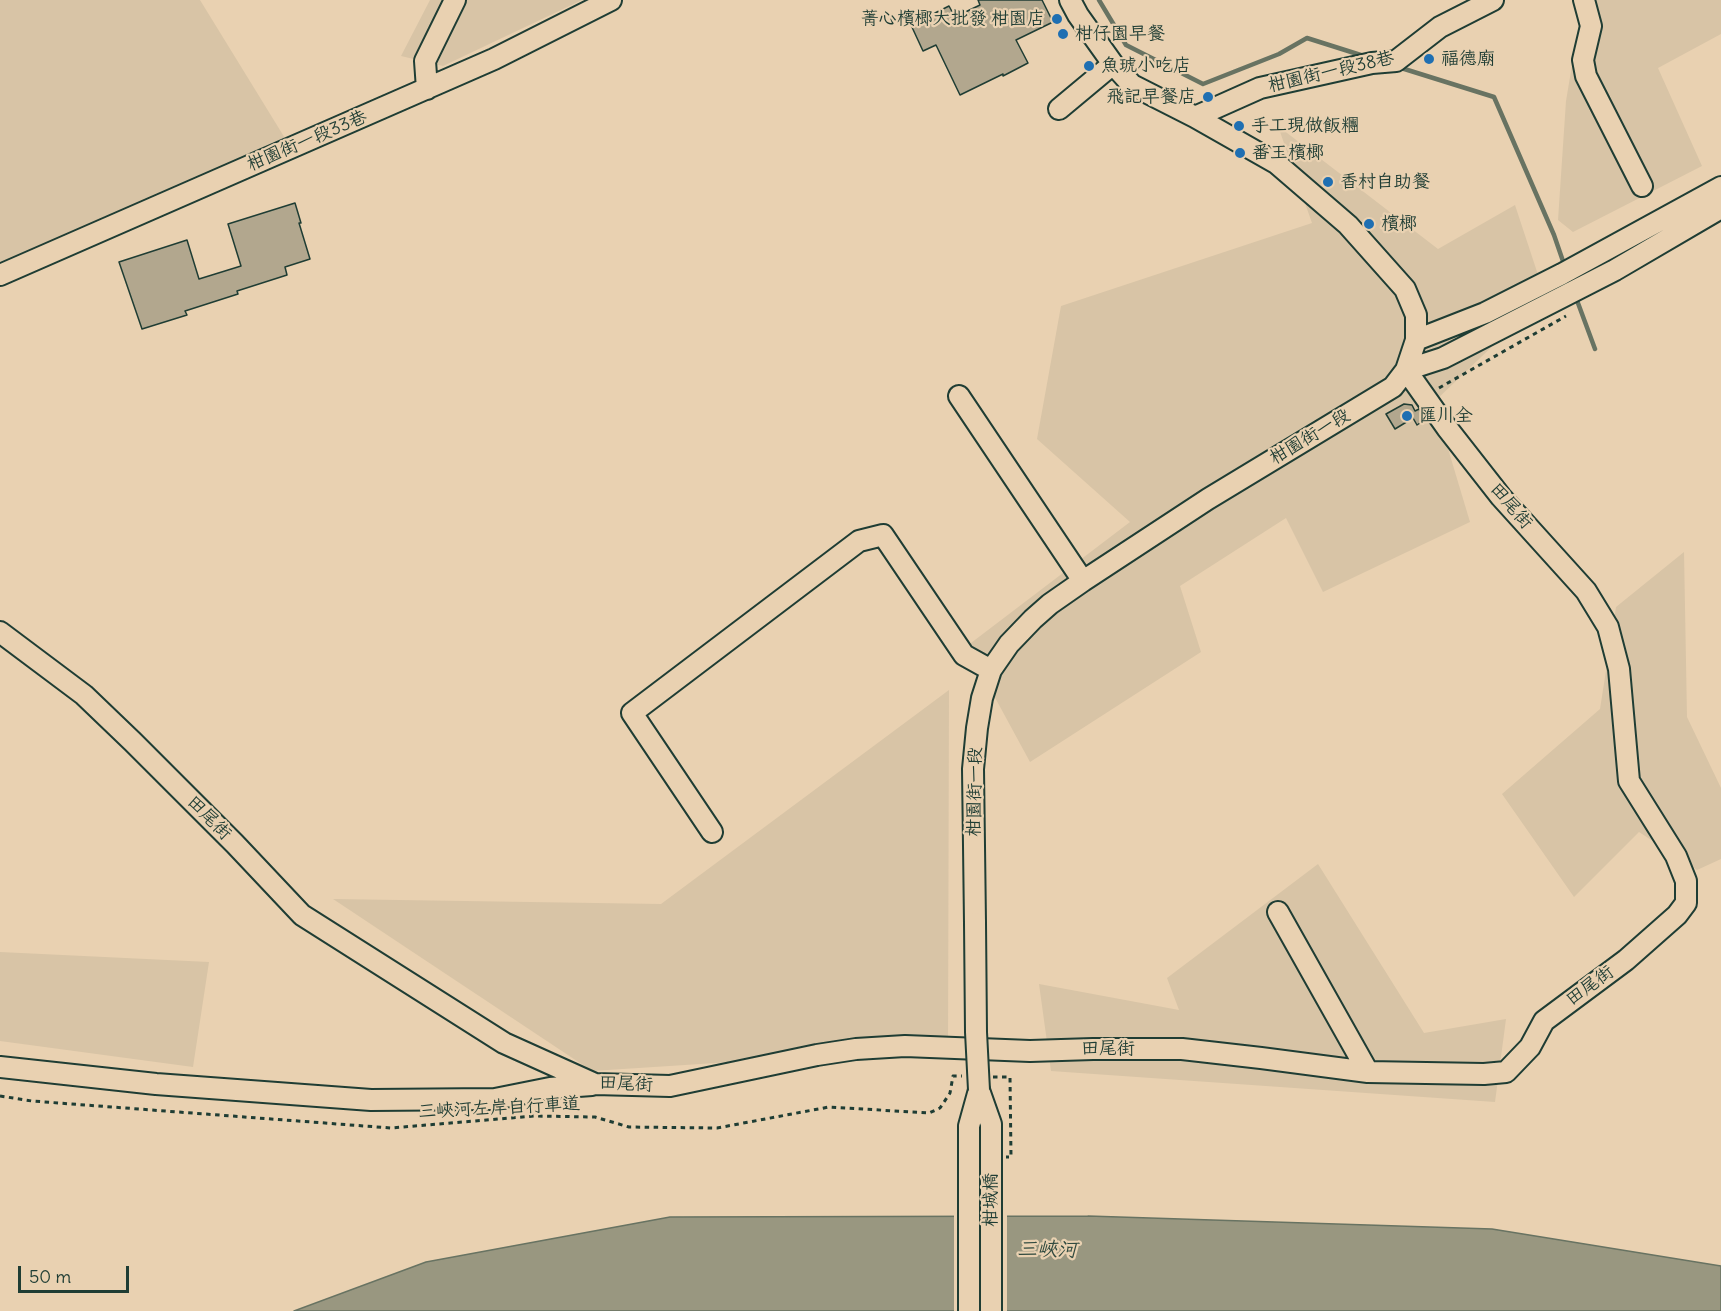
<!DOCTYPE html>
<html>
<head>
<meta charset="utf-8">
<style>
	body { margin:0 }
	#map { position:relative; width:1721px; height:1311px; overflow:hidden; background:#e9d1b1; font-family:Delius,sans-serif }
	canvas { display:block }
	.scale { position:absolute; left:18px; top:1266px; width:111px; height:27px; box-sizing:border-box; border:3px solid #1f3d34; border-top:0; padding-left:8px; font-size:18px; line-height:21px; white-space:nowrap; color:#1f3d34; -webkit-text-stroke:4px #e9d1b1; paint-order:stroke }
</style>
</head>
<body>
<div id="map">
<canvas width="1721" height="1311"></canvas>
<div class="scale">50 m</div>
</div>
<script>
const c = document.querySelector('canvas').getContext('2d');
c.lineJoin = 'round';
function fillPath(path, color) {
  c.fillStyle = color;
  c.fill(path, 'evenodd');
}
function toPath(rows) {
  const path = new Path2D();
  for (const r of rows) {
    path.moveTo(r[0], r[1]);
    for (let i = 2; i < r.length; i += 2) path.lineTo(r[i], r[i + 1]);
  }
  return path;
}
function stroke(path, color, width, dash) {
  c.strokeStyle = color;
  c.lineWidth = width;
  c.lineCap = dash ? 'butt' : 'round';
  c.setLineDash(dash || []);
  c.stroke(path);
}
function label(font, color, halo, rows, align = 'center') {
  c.font = font + ' Delius,"LXGW WenKai TC",sans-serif';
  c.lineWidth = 4.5;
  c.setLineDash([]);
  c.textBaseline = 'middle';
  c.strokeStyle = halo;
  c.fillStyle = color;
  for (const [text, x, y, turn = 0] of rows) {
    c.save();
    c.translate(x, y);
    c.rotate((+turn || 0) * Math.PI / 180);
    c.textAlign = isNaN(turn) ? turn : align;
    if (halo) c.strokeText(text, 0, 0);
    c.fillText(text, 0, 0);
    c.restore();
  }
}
const built = toPath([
	[0,0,200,0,291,148,0,270],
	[430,0,582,0,443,66,401,56],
	[1597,0,1721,0,1721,34,1658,68,1702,166,1573,232,1558,220,1566,101,1579,23],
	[1278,126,1438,249,1515,205,1545,296,1434,402,1470,522,1323,592,1286,518,1180,586,1201,652,1030,762,967,646,1130,522,1037,439,1061,306,1312,223],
	[1684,552,1687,717,1721,788,1721,859,1697,870,1639,832,1574,897,1502,794,1600,709,1616,607],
	[949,690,948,1048,592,1071,333,899,661,904],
	[1318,864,1424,1033,1506,1019,1495,1102,1051,1071,1039,984,1179,1010,1167,978],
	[0,952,209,962,193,1067,0,1041]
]);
const water = toPath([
	[1088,1216,1492,1229,1721,1266,1721,1311,294,1311,426,1262,670,1217,1088,1216]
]);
const pier = toPath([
	[954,1213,1007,1213,1007,1311,954,1311]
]);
const stream = toPath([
	[1099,0,1126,45,1203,84,1279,54,1307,38,1367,57],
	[1398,67,1494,97,1554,235,1565,267],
	[1575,295,1595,349]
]);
const building = toPath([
	[978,0,1042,0,1053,22,1016,40,1028,63,1003,76,1003,74,960,95,936,45,923,51,911,25,949,6,955,17,980,5,978,0],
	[295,203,301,223,299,223,310,259,285,267,287,275,237,291,238,294,185,311,187,315,142,329,119,262,187,240,199,279,241,266,228,224,295,203],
	[1404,404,1412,405,1415,411,1419,409,1426,419,1417,425,1413,418,1395,429,1386,414,1404,404]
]);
const path = toPath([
	[1439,388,1566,316],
	[993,1077,1010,1077,1011,1157,1006,1157],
	[0,1096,32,1101,391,1128,535,1116,595,1117,629,1127,717,1128,829,1107,929,1113,940,1108,950,1093,953,1076,962,1076]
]);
const minor = toPath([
	[1584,0,1591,26,1583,60,1586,76,1642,186],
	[427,89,425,61,455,0],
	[1059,109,1113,64],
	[1195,117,1260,88,1372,63,1396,61,1440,27,1493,0],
	[0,275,494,59,611,0],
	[1416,340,1485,313,1562,274,1721,187],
	[959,396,1083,581],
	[0,632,84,695,133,742,235,844,302,915,504,1043,595,1084,670,1086,817,1055,856,1049,905,1046,1030,1051,1093,1049,1182,1049,1261,1058,1368,1072,1484,1074,1506,1072,1530,1047,1544,1021,1626,960,1677,915,1686,903,1686,881,1676,856,1629,781,1619,669,1608,627,1586,591,1501,497,1447,428,1406,370,1443,358,1615,270,1721,208],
	[712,832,632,713,859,541,883,535,964,655,991,670],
	[1278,912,1368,1072],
	[975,923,973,769,977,728,982,698,991,670,1009,644,1033,619,1050,604,1083,581,1208,499,1393,387,1406,370,1416,340,1416,315,1405,289,1348,225,1276,163,1195,117,1132,85,1113,64,1078,15,1070,0],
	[0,1067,156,1084,371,1100,495,1099,550,1088,592,1085],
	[979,1090,991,1124,991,1311],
	[969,1311,969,1126,979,1090]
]);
const minorBridge = toPath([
	[975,923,976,1032,979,1090]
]);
const markers = [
	[1057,19,6,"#1f6fb2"],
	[1063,34,6,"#1f6fb2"],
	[1429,59,6,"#1f6fb2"],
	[1089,66,6,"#1f6fb2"],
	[1208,97,6,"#1f6fb2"],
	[1239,126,6,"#1f6fb2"],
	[1240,153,6,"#1f6fb2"],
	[1328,182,6,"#1f6fb2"],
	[1369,224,6,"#1f6fb2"],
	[1407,416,6,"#1f6fb2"]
];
const poiNames = [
	["菁心檳榔大批發 柑園店",1045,19,"right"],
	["柑仔園早餐",1075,34],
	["福德廟",1441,59],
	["魚琥小吃店",1101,66],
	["飛記早餐店",1196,97,"right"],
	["手工現做飯糰",1251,126],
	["番王檳榔",1252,153],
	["香村自助餐",1340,182],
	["檳榔",1381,224],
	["匯川全",1419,416]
];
const streetNames = [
	["柑園街一段38巷",1331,72,-13],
	["柑園街一段33巷",307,141,-23],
	["柑園街一段",1310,437,-31],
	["田尾街",1511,506,49],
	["柑園街一段",975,792,-89],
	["田尾街",209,818,45],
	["田尾街",1590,986,-36],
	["田尾街",1108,1049],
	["田尾街",626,1084,3],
	["三峽河左岸自行車道",499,1108,-3],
	["柑城橋",991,1200,-90]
];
const waterNames = [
	["三峽河",1047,1250,1]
];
fillPath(built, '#d8c4a6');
fillPath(water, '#999780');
stroke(water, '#687362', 1.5);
fillPath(pier, '#e9d1b1');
stroke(stream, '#687362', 4.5);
fillPath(building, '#b2a78e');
stroke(building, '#1f3d34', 1.5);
stroke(minor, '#1f3d34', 24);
stroke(path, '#1f3d34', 3, [4.5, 4.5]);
stroke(minor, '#e9d1b1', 20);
stroke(minorBridge, '#1f3d34', 24, []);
stroke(minorBridge, '#e9d1b1', 20);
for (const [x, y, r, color] of markers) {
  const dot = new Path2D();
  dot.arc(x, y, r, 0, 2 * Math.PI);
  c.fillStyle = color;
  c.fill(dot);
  stroke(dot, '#e9d1b1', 2);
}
label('18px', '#1f3d34', '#e9d1b1', poiNames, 'left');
label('18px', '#1f3d34', '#e9d1b1', streetNames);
label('italic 20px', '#314a3f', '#e9d1b1', waterNames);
</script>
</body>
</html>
